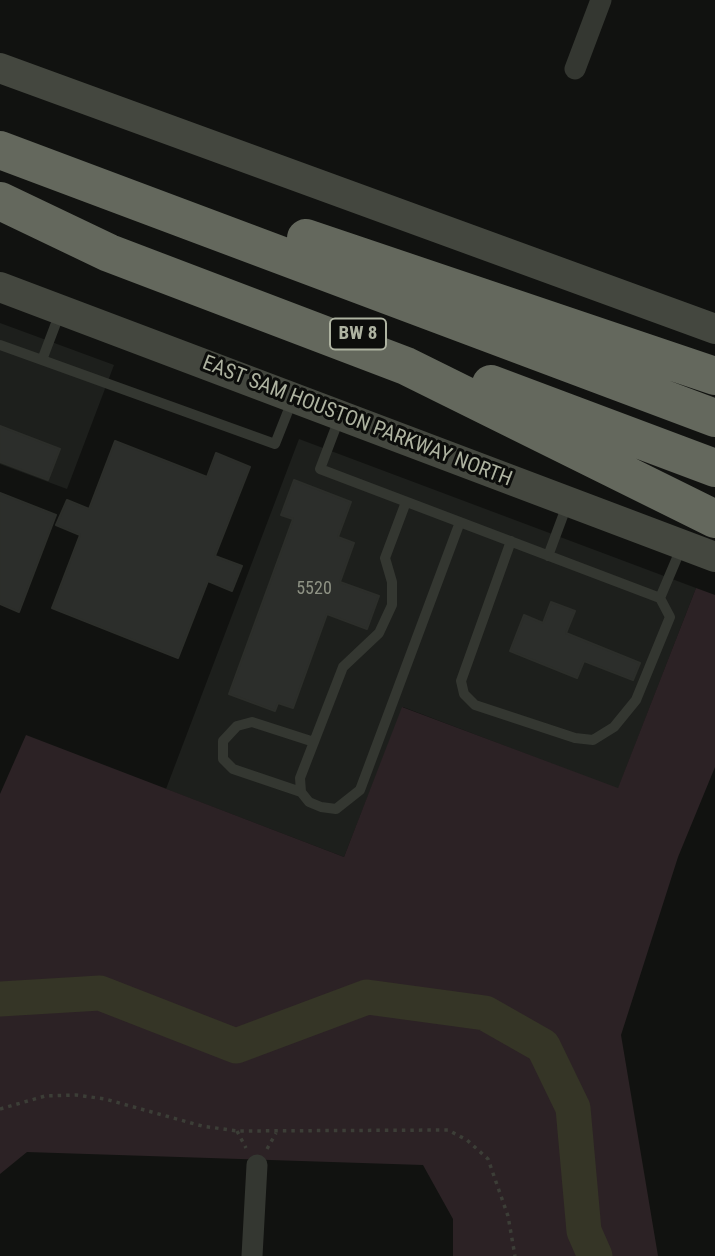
<!DOCTYPE html>
<html>
<head>
<meta charset="utf-8">
<style>
	body { margin:0 }
	canvas { display:block; background:#111210 }
</style>
</head>
<body>
<canvas width="715" height="1256"></canvas>
<script>
const c = document.querySelector('canvas').getContext('2d');
c.lineJoin = 'round';
function fillPath(path, color) {
  c.fillStyle = color;
  c.fill(path, 'evenodd');
}
function toPath(rows) {
  const path = new Path2D();
  for (const r of rows) {
    path.moveTo(r[0], r[1]);
    for (let i = 2; i < r.length; i += 2) path.lineTo(r[i], r[i + 1]);
  }
  return path;
}
function stroke(path, color, width, dash) {
  c.strokeStyle = color;
  c.lineWidth = width;
  c.lineCap = dash ? 'butt' : 'round';
  c.setLineDash(dash || []);
  c.stroke(path);
}
function label(font, color, halo, rows, align = 'center') {
  c.font = font + ' "Roboto Condensed",sans-serif';
  c.lineWidth = 6;
  c.setLineDash([]);
  c.textBaseline = 'middle';
  c.strokeStyle = halo;
  c.fillStyle = color;
  for (const [text, x, y, turn = 0] of rows) {
    c.save();
    c.translate(x, y);
    c.rotate((+turn || 0) * Math.PI / 180);
    c.textAlign = isNaN(turn) ? turn : align;
    if (halo) c.strokeText(text, 0, 0);
    c.fillText(text, 0, 0);
    c.restore();
  }
}
const built = toPath([
	[0,323,114,365,67,489,0,464],
	[299,439,696,588,618,789,403,707,344,857,166,789]
]);
const green = toPath([
	[696,588,715,595,715,767,678,857,621,1035,658,1256,453,1256,453,1219,423,1165,27,1152,0,1174,0,794,26,735,344,857,402,707,618,788]
]);
const river = toPath([
	[0,999,100,993,236,1046,367,997,485,1013,543,1046,573,1108,584,1231,595,1256]
]);
const building = toPath([
	[0,426,60,449,48,480,0,462,0,426],
	[115,441,207,477,216,453,250,467,215,556,242,566,232,591,208,581,178,658,52,608,80,535,56,525,67,500,89,509,115,441],
	[294,480,351,502,338,537,354,543,340,582,379,596,367,629,327,614,293,708,278,703,275,711,229,694,293,519,281,515,294,480],
	[0,493,56,515,19,612,0,604,0,493],
	[551,602,575,611,566,633,640,663,633,680,584,661,577,678,510,651,524,615,543,623,551,602]
]);
const path = toPath([
	[0,1109,45,1096,76,1095,105,1099,202,1126,237,1131,448,1130,467,1140,488,1159,508,1216,515,1256],
	[237,1131,246,1148],
	[267,1149,276,1133]
]);
const lane = toPath([
	[61,310,42,360,275,444,292,401],
	[0,345,42,360],
	[339,419,320,469,660,598,682,546],
	[406,502,385,558,392,582,392,605,379,633,343,667,300,778,301,792,309,802,321,807,336,809,360,790,460,522],
	[511,541,461,681,464,694,475,705,575,738,593,740,614,727,636,700,670,617,660,598],
	[548,556,567,505],
	[301,792,233,769,223,759,223,741,237,726,252,722,314,742]
]);
const street = toPath([
	[575,69,601,0],
	[252,1256,257,1165]
]);
const secondary = toPath([
	[0,68,715,329],
	[0,287,715,557]
]);
const highway = toPath([
	[0,150,715,418],
	[0,201,109,253,406,366,715,519],
	[306,238,715,376],
	[491,384,715,468]
]);
const numberNames = [
	["5520",314,589]
];
const shields = [
	[358,334,56]
];
const shieldNames = [
	["BW 8",358,334]
];
const streetNames = [
	["EAST SAM HOUSTON PARKWAY NORTH",357,422,21]
];
fillPath(built, '#1d1f1c');
fillPath(green, '#2c2225');
stroke(river, '#353526', 35);
fillPath(building, '#2c2e2b');
stroke(building, '#2c2e2a', 2);
stroke(path, '#3c3e37', 3.5, [3.5, 5]);
stroke(lane, '#343731', 10);
stroke(street, '#343731', 21);
stroke(secondary, '#44473f', 30);
stroke(highway, '#64685d', 38);
label('18px', '#8e9284', null, numberNames);
for (const [x, y, w] of shields) {
  const box = new Path2D();
  box.roundRect(x - w / 2, y - 15.5, w, 31, 5);
  c.fillStyle = '#0c0d0b';
  c.fill(box);
  stroke(box, '#aeb3a1', 2);
}
label('bold 19px', '#aeb3a1', null, shieldNames);
label('21px', '#aeb3a1', '#0c0d0b', streetNames);
</script>
</body>
</html>
